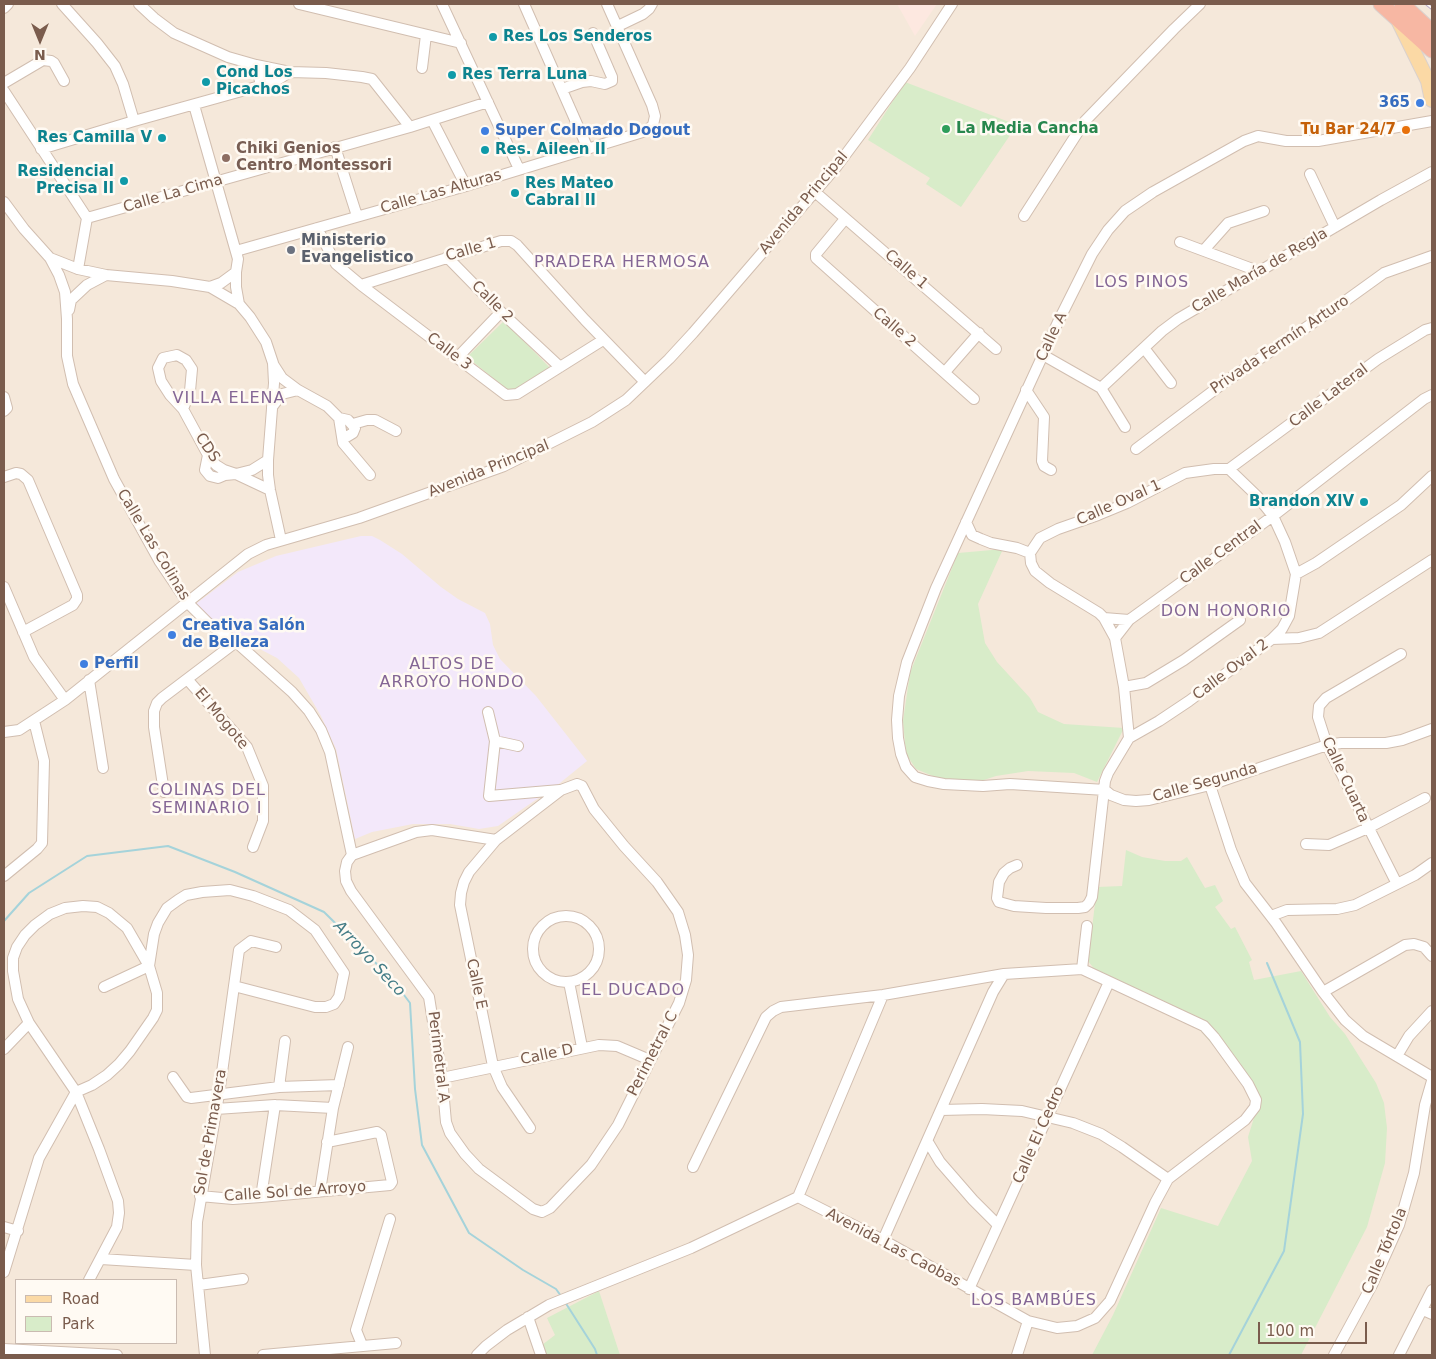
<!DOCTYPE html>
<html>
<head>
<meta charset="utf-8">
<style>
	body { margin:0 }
	#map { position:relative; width:1436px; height:1359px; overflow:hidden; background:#fdf6ec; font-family:"DejaVu Sans",sans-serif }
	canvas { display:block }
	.frame { position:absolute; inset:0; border:5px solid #7a5c4d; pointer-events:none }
	.legend { position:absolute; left:15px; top:1279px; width:162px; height:65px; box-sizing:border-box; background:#fffaf3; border:1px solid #cabbb1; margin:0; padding:6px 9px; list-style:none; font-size:15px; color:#7a5c4d }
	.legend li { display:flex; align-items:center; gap:10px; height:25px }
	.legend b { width:25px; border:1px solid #cabbb1 }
	.north { position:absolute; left:15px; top:15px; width:50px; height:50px; -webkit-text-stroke:4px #fffaf3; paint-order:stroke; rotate:180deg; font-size:14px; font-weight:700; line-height:20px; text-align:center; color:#7a5c4d }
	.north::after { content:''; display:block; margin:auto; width:18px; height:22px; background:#7a5c4d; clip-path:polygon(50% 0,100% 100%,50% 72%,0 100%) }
	.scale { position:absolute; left:1258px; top:1322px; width:109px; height:22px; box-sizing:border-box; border:2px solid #7a5c4d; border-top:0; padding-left:6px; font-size:15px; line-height:18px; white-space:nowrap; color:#7a5c4d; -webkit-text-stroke:4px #fffaf3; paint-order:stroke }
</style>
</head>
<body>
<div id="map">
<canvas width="1436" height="1359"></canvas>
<div class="frame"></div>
<ul class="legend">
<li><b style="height:6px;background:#fbd9a5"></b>Road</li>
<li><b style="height:14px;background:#d8ecc9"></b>Park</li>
</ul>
<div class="north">N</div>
<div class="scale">100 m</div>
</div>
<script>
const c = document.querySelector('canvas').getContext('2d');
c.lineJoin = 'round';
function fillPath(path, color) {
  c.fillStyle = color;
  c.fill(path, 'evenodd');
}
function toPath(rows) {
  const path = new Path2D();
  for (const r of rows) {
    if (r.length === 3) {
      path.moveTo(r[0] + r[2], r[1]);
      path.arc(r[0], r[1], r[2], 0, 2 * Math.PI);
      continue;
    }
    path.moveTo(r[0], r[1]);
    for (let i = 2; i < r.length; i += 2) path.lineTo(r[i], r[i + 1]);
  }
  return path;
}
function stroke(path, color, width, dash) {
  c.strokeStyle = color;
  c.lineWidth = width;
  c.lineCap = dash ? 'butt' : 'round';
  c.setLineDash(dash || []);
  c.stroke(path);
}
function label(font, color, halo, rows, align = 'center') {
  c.font = font + ' "DejaVu Sans",sans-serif';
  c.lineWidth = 5;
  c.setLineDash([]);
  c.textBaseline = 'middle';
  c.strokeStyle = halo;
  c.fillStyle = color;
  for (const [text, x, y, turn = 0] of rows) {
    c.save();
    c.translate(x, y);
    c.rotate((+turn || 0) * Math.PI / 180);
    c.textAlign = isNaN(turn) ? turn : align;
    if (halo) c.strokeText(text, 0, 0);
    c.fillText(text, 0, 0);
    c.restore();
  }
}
const residential = toPath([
	[4,4,1432,4,1432,1355,4,1355],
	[16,1280,176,1280,176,1343,16,1343]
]);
const commercial = toPath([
	[897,4,937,4,915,36]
]);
const education = toPath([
	[361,536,372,536,380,540,402,554,441,587,458,599,485,613,490,624,493,645,500,659,536,696,587,761,560,783,498,826,479,829,450,824,413,824,372,832,355,839,336,749,321,716,299,678,277,658,235,636,193,606,238,572,276,556]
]);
const green = toPath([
	[905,82,1017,125,961,207,926,184,930,178,868,140],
	[504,321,551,369,518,391,508,390,467,357],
	[1003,549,978,604,985,643,997,662,1030,698,1038,712,1064,724,1124,728,1097,782,1074,773,1028,771,996,776,978,782,940,779,916,769,906,754,903,721,910,673,958,553],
	[1126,850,1142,857,1165,861,1181,861,1187,857,1205,888,1215,885,1223,901,1215,907,1231,929,1235,927,1252,960,1249,962,1254,980,1301,971,1330,1017,1345,1034,1376,1083,1384,1103,1387,1128,1385,1163,1367,1227,1301,1355,1092,1355,1113,1315,1161,1208,1218,1226,1252,1161,1248,1137,1257,1108,1232,1067,1191,1020,1096,971,1088,961,1097,887,1122,886],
	[599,1291,620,1355,546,1355,542,1345,555,1335,547,1318]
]);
const stream = toPath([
	[4,921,29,893,87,856,168,846,235,872,324,912,392,979,410,1003,415,1089,422,1145,469,1233,523,1270,556,1289,561,1296],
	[565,1302,595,1349,597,1355],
	[1229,1355,1284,1251,1303,1114,1300,1042,1267,963]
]);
const minor = toPath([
	[62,4,97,43,115,66,123,84,134,121],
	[139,4,154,18,174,33,228,57,256,65,290,72,326,73,362,77,372,79,410,127],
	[299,4,461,43],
	[442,4,519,169],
	[524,4,588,149],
	[4,8,8,4],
	[618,26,643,14,649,9,652,4],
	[256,65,261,85],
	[422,68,426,35],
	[4,83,43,60,51,61,54,63,64,81],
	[562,89,582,82,591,81,605,84,612,81,612,77,593,33],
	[4,91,87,218],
	[194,105,238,259,236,272,221,283,210,287],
	[432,120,466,186],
	[1432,121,1318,141,1286,141,1258,136,1244,141,1153,192,1125,211,1108,230,1092,254,1058,322,936,588,907,662,899,696,897,720,898,738,901,754,906,767,915,777,928,781,944,784,983,786,1010,784,1105,790,1111,795,1124,800,1136,801,1149,800,1210,785,1327,745,1341,743,1386,743,1402,740,1432,729],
	[335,147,357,216],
	[41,149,134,121,274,82,290,72],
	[1310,174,1335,227],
	[815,192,996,349],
	[4,202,24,229,50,258,59,275,65,292,67,319,67,356,73,384,114,479,160,562,187,602,208,623,236,642,292,692,309,711,321,730,330,752,352,855],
	[1024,216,1085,121,1174,29,1200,4],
	[87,218,410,127,488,102],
	[845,219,816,254,816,258,974,399],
	[317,228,336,264,361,285,506,395,517,394,603,340],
	[1180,242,1258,271],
	[1204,250,1228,223,1264,211],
	[236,251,466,186,646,131,653,125,655,116,652,105,607,4],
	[447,257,501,312,560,367],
	[50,258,78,269,106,275],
	[78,269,87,218],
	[236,272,236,287,239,304],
	[361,285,501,241,511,241,517,245,585,320,645,382],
	[69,310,71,300,87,285,106,275,172,281,210,287,239,304,250,317,266,342,273,363,274,383,268,460,268,475,270,490,281,540],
	[1144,348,1171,383],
	[1043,355,1101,388,1125,427],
	[457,358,501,312],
	[273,364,282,378,298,390,327,406,339,418,343,443,370,475],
	[945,372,979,333],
	[1101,388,1162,331,1178,319,1381,200,1432,172],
	[1026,390,1044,417,1042,461,1044,466,1051,470],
	[4,397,7,408,4,411],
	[272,407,282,394,298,390],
	[183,409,190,391,192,369,186,360,177,355,163,358,158,368,161,381,170,395,183,409,208,455,216,465,224,470,236,474,252,470,268,460],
	[339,418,348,420,355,428,353,433,343,439],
	[353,424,367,420,375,420,396,431],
	[1136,449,1225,382,1341,304,1384,273,1432,256],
	[208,455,205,470,210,476,218,478,225,475,236,474,270,490],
	[1229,469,1378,359,1425,330,1432,328],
	[4,477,16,473,21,474,28,480,77,595,77,599,73,605,23,632],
	[966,522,972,535,981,539,991,543,1017,548,1030,553,1040,538,1058,529,1098,515,1127,503,1185,473,1214,469,1229,469,1257,496,1273,516,1285,542,1296,574,1289,616,1282,629,1272,639,1189,701,1159,721,1129,738],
	[1030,553,1031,563,1035,571,1050,583,1099,613,1104,618,1115,638,1124,687,1129,738],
	[1296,574,1316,563,1401,505,1432,476],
	[4,587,34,657,65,700],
	[1104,618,1129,620],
	[1115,638,1129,620,1273,516,1424,399,1432,395],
	[1272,639,1299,638,1319,633,1432,560],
	[187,679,247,747,263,786,263,821,253,847],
	[89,680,103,768],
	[1124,687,1146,683,1184,660,1240,620],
	[488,712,495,741,489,796,560,790],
	[4,732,19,730,65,700,248,554,266,545,359,518,504,466,592,422,626,400,669,359,693,333,837,166,910,68,952,4],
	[495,741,518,746],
	[577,784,582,786,594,809,624,846,657,882,678,912,685,935,688,955,686,980,679,1003,618,1125,591,1165,550,1208,542,1212,533,1209,479,1169,465,1154,450,1133,446,1122,442,1078,429,997,351,891,346,881,345,871,347,862,352,855,416,832,432,830,496,840,561,790,577,784],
	[1210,785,1231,850,1245,883,1276,923,1323,992,1345,1020,1363,1036,1432,1077],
	[164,792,154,727,154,711,157,703,162,698,236,642],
	[496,840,469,872,464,882,461,893,460,905,493,1066,502,1087,530,1128],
	[1306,844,1329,845,1368,828,1425,798],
	[1017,865,1010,868,1004,873,999,882,997,898,999,902,1014,906,1046,908,1078,908,1085,907,1089,903,1092,897,1105,781,1108,773,1129,738],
	[4,876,37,849,42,843,44,761,34,721],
	[1397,884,1327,745,1318,717,1319,706,1326,698,1401,654],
	[566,949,33],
	[1271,916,1287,910,1337,909,1355,905,1415,875,1432,863],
	[149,966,154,934,158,923,167,908,178,900,186,895,202,892,230,890,253,896,289,910,315,930,344,973,339,997,334,1004,326,1007,315,1007,234,986],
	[1082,969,1087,926],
	[569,982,582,1047],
	[104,987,149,966],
	[1323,992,1405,945,1414,944,1424,947,1432,956],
	[4,1049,29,1023],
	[1397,1056,1409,1036,1432,1011],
	[173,1077,187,1097,191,1098,279,1087,339,1085],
	[442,1078,599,1045,617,1046,650,1060],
	[279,1087,285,1041],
	[216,1109,275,1105,333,1108],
	[941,1110,982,1109,1022,1111,1073,1123,1101,1134,1122,1147,1168,1179],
	[928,1142,940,1162,973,1200,998,1225],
	[320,1191,333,1108,348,1047],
	[200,1196,233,1199,261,1197,390,1185,392,1182,381,1135,377,1132,327,1142],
	[261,1197,275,1105],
	[798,1197,883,995],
	[4,1227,18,1231],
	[883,1240,993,992,1004,974],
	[101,1259,196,1265],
	[4,1272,39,1158,76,1092,92,1085,107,1075,119,1064,130,1051,153,1018,157,1010,157,993,149,966,127,928,109,913,97,907,83,906,65,908,50,914,35,925,25,935,17,947,13,958,13,971,18,999,29,1023,76,1092,99,1149,118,1201,119,1213,117,1227,89,1280],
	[199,1285,243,1279],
	[969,1289,1109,982],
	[1423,1310,1432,1314],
	[528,1317,541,1355],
	[362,1345,356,1330,390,1219],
	[4,1349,117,1355],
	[205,1355,196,1265,197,1222,219,1094,239,950,251,941,276,947],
	[263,1355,396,1343],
	[477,1355,486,1346,507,1330,549,1305,691,1248,798,1197,883,1240,1028,1321,1057,1328,1077,1326,1095,1318,1110,1301,1155,1203,1168,1179,1245,1120,1255,1107,1256,1100,1248,1084,1214,1037,1204,1026,1082,969,1004,974,883,995,781,1007,773,1011,766,1017,693,1167],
	[1017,1355,1028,1321],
	[1334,1355,1372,1285,1399,1225,1414,1173,1425,1105,1432,1081],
	[1399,1355,1432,1290]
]);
const major = toPath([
	[1399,22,1428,81,1432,100]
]);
const highway = toPath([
	[1381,4,1432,50],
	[1402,4,1432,32]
]);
const rail = toPath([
	[1427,4,1432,8]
]);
const markers = [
	[493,37,5,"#0f9aa8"],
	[452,75,5,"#0f9aa8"],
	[206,82,5,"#0f9aa8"],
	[1420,103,5,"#3f7fe0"],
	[946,129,5,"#2e9e5b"],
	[1406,130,5,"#e8710a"],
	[485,131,5,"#3f7fe0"],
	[162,138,5,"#0f9aa8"],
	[485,150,5,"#0f9aa8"],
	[226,158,5,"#8d6e63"],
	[124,181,5,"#0f9aa8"],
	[515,193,5,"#0f9aa8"],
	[291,250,5,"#6b7280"],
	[1364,502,5,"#0f9aa8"],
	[172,635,5,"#3f7fe0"],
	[84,664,5,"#3f7fe0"]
];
const cultureNames = [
	["Res Los Senderos",503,37],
	["Cond Los",216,73],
	["Picachos",216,90],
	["Res Terra Luna",462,75],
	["Res Camilla V",152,138,"right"],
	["Res. Aileen II",495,150],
	["Residencial",114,172,"right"],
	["Precisa II",114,189,"right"],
	["Res Mateo",525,184],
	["Cabral II",525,201],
	["Brandon XlV",1354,502,"right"]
];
const shopNames = [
	["365",1410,103,"right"],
	["Super Colmado Dogout",495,131],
	["Creativa Salón",182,626],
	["de Belleza",182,643],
	["Perfil",94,664]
];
const leisureNames = [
	["La Media Cancha",956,129]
];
const foodNames = [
	["Tu Bar 24/7",1396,130]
];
const educationNames = [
	["Chiki Genios",236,149],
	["Centro Montessori",236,166]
];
const streetNames = [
	["Calle Las Alturas",441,192,-16],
	["Calle La Cima",173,194,-16],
	["Avenida Principal",804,203,-50],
	["Calle 1",471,250,-16],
	["Calle 1",906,270,41],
	["Calle María de Regla",1260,271,-30],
	["Calle 2",492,302,45],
	["Calle 2",894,328,41],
	["Calle A",1052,337,-65],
	["Privada Fermín Arturo",1280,345,-34],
	["Calle 3",449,352,37],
	["Calle Lateral",1329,396,-37],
	["CDS",207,448,56],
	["Avenida Principal",489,469,-22],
	["Calle Oval 1",1119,503,-24],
	["Calle Las Colinas",153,545,59],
	["Calle Central",1221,553,-36],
	["Calle Oval 2",1231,670,-37],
	["El Mogote",221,719,50],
	["Calle Cuarta",1345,780,65],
	["Calle Segunda",1205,783,-16],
	["Calle E",476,984,78],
	["Perimetral C",653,1054,-63],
	["Calle D",547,1055,-12],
	["Perimetral A",438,1057,83],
	["Sol de Primavera",211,1132,-80],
	["Calle El Cedro",1039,1135,-66],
	["Calle Sol de Arroyo",295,1192,-4],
	["Avenida Las Caobas",893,1248,28],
	["Calle Tórtola",1385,1251,-67]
];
const worshipNames = [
	["Ministerio",301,241],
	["Evangelistico",301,258]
];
const neighbourhoodNames = [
	["PRADERA HERMOSA",622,263],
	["LOS PINOS",1142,283],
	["VILLA ELENA",229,399],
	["DON HONORIO",1226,612],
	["ALTOS DE",452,665],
	["ARROYO HONDO",452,683],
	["COLINAS DEL",207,791],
	["SEMINARIO I",207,809],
	["EL DUCADO",633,991],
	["LOS BAMBÚES",1034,1301]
];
const waterNames = [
	["Arroyo Seco",369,959,47]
];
fillPath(residential, '#f5e8da');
fillPath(commercial, '#fde8e0');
fillPath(education, '#f3e8fa');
fillPath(green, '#d8ecc9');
stroke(stream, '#a5d3da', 2);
stroke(minor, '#d1beb0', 12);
stroke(major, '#dad1cd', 16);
stroke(highway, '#dad1cd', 17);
stroke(minor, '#fff', 10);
stroke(major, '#fbd9a5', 14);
stroke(highway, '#f7b7a3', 15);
stroke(rail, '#b9a8c9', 4);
stroke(rail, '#fffaf3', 2, [5.5]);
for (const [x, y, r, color] of markers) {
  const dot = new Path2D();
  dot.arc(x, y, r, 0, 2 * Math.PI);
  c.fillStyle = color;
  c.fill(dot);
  stroke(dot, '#fffaf3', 2);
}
label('bold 15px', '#0d838f', '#fffaf3', cultureNames, 'left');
label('bold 15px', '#366cbe', '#fffaf3', shopNames, 'left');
label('bold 15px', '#27864d', '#fffaf3', leisureNames, 'left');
label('bold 15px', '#c56008', '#fffaf3', foodNames, 'right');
label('bold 15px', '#785e54', '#fffaf3', educationNames, 'left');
label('15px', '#7a5c4d', '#fffaf3', streetNames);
label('bold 15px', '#5b616d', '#fffaf3', worshipNames, 'left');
c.letterSpacing = '1px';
label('16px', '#846695', '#fffaf3', neighbourhoodNames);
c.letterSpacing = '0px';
label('italic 16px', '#437c86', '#fffaf3', waterNames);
</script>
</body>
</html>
